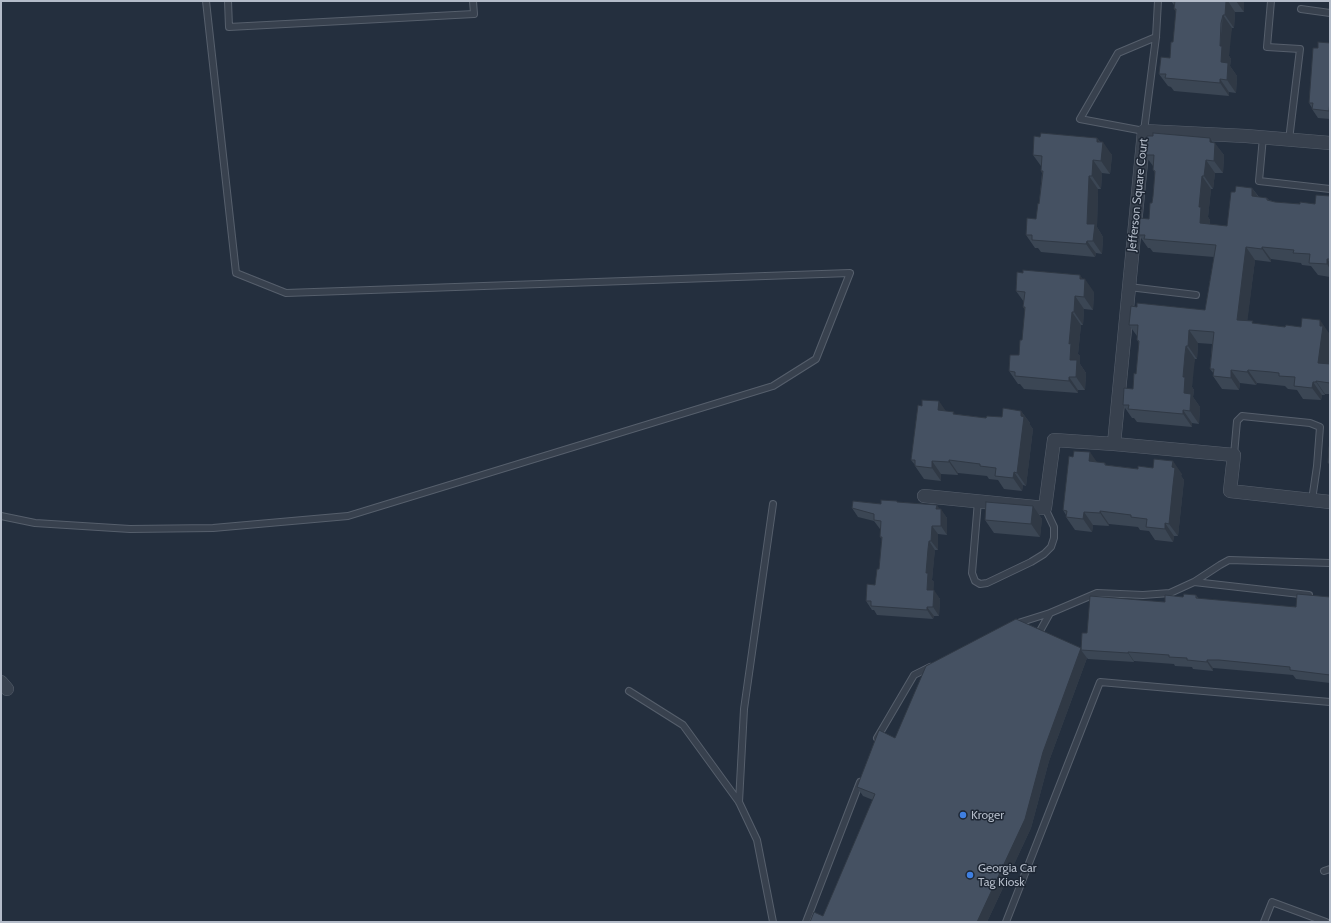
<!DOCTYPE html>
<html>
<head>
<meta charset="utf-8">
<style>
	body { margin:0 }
	#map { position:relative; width:1331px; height:923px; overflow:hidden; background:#242f3e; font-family:Cabin,sans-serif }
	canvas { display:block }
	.frame { position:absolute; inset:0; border:2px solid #b4bcc9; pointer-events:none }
</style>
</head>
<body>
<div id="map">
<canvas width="1331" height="923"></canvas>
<div class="frame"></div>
</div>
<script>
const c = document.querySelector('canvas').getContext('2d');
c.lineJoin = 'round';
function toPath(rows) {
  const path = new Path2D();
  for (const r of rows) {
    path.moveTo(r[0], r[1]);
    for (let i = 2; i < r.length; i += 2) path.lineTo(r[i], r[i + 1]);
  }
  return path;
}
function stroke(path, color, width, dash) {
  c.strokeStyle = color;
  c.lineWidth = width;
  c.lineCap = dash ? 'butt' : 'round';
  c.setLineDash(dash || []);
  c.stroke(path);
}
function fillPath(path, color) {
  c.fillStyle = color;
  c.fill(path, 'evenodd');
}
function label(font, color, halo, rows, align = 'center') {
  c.font = font + ' Cabin,sans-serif';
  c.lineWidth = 3;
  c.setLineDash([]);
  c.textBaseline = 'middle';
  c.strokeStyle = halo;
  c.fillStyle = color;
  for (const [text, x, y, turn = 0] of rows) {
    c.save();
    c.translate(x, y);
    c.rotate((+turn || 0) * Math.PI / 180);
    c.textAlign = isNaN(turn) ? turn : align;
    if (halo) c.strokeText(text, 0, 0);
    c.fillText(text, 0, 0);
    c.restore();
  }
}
const lane = toPath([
	[228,1,229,27,474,14,473,1],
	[1271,1,1267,47,1300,49,1289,140],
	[1301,9,1330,13],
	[1156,37,1118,53,1080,119,1144,131,1156,37,1158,1],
	[1263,137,1259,181,1330,189],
	[1129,287,1196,295],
	[1234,455,1237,421,1242,416,1310,423,1320,427,1317,466,1312,500],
	[978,501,972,573,975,581,980,584,987,583,1031,562,1044,554,1051,547,1054,538,1054,527,1045,508],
	[1,516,35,523,130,529,213,528,348,516,773,386,816,359,850,273,286,293,236,273,206,1],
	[1194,582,1309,595],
	[1015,624,1050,613],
	[1040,631,1050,613,1097,593,1143,595,1170,593,1194,582,1220,565,1229,560,1330,563],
	[629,691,683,725,739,802,757,840,773,922],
	[877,738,914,675,930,667],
	[739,802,744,709,773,504],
	[1324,871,1330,869],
	[806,922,860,782],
	[1006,922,1100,682,1330,702],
	[1264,922,1272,902,1326,922]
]);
const street = toPath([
	[1114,444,1144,131,1246,136,1330,143],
	[924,496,1045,508,1054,440,1114,444,1234,455,1230,491,1330,502],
	[1,682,7,689]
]);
const wall = toPath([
	[1171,1,1244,1,1244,12,1235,12,1234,28,1232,28,1230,36,1229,56,1231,59,1230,66,1237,76,1236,93,1229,92,1229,96,1174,91,1171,87,1168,86,1159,74,1170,58,1173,42,1176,12,1174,9,1174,5],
	[1330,43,1330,119,1318,118,1312,109,1312,108,1309,103,1318,48],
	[1040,137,1097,138,1112,155,1110,174,1102,173,1101,189,1098,189,1097,227,1103,237,1102,254,1096,253,1095,257,1041,252,1038,248,1035,248,1026,235,1036,219,1039,204,1042,173,1041,171,1041,166,1033,155],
	[1210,138,1224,155,1223,173,1215,173,1213,189,1211,189,1208,217,1210,220,1210,224,1227,226,1235,192,1252,188,1259,197,1267,198,1269,200,1275,202,1300,204,1315,204,1330,196,1330,277,1318,275,1311,266,1302,265,1301,263,1271,259,1271,262,1255,260,1247,321,1254,324,1329,333,1329,335,1330,336,1330,354,1329,364,1330,364,1330,394,1325,394,1325,395,1322,395,1321,400,1303,399,1297,390,1288,389,1285,386,1257,383,1256,385,1240,383,1239,390,1222,389,1213,376,1214,374,1210,369,1212,344,1198,343,1197,359,1195,359,1193,367,1192,387,1194,390,1193,397,1200,407,1199,424,1192,423,1192,427,1137,422,1134,418,1132,418,1123,405,1133,389,1136,374,1139,343,1137,340,1137,336,1129,325,1205,310,1214,257,1153,252,1150,248,1148,248,1139,235,1149,219,1153,196,1155,173,1153,170,1153,166,1145,155],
	[1016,291,1094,292,1093,310,1084,309,1083,325,1081,325,1078,354,1080,356,1080,364,1086,373,1085,390,1078,390,1078,393,1024,389,1020,384,1018,384,1009,371,1019,355,1022,340,1025,310,1023,307,1024,302],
	[922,406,946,411,955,414,986,418,1002,417,1021,411,1030,423,1030,425,1033,429,1026,486,1023,485,1022,491,1004,489,998,480,989,479,987,476,958,473,958,475,941,474,941,481,924,479,915,466,915,465,911,460],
	[1097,462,1105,463,1106,465,1182,474,1181,476,1184,480,1178,536,1174,536,1173,542,1155,540,1149,531,1140,530,1138,527,1109,524,1109,526,1093,525,1092,532,1075,530,1066,517,1066,515,1063,510],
	[898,502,940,509,947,518,947,535,938,534,938,550,935,550,934,558,932,580,934,582,933,590,940,599,939,616,934,616,933,619,877,615,874,610,872,610,866,601,875,585,879,569,882,539,880,537,880,529,874,521,858,517,852,508],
	[1033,506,1042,519,1040,537,994,533,985,520],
	[1196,595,1199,599,1296,607,1330,597,1330,683,1296,679,1293,675,1225,669,1213,668,1213,671,1193,669,1192,667,1175,666,1174,664,1134,661,1134,662,1088,659,1087,658,1049,761,1031,828,987,922,810,922,823,916,873,800,863,796,857,787,895,738,1081,648,1082,648,1087,633,1165,602,1183,597]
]);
const shadedWall = toPath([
	[1226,1,1228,1,1235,12,1234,28,1225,15],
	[1236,1,1244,1,1244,12],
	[1223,15,1232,28,1229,56,1231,59,1230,66,1237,76,1236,93,1227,80,1221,62,1220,46],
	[1220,79,1229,92,1229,96,1220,83],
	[1330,101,1330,113,1329,111],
	[1097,138,1102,146,1103,142,1112,155,1110,174,1101,161,1097,142],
	[1210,138,1215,146,1215,143,1224,155,1223,173,1214,161,1210,142],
	[1093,160,1102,173,1101,189,1092,176],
	[1206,160,1215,173,1213,189,1204,176],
	[1089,176,1098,189,1097,227,1103,237,1102,254,1093,241,1087,224],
	[1202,176,1211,189,1208,217,1210,220,1209,236,1200,223,1199,207],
	[1252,188,1261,201,1252,196],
	[1087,241,1096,253,1095,257,1086,244],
	[1246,247,1255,260,1246,332,1237,320],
	[1262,247,1271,259,1271,262,1262,249],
	[1327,259,1330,262,1330,269,1327,264],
	[1080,275,1085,282,1085,279,1094,292,1093,310,1084,297,1080,279],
	[1075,296,1084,309,1083,325,1074,312],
	[1072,312,1081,325,1078,354,1080,356,1080,364,1086,373,1085,390,1076,377,1070,360,1069,344],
	[1320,320,1329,333,1329,335,1330,336,1330,354,1327,376,1318,363],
	[1189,330,1198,343,1197,359,1188,346],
	[1186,346,1195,359,1192,387,1194,390,1193,397,1200,407,1199,424,1190,411,1184,393,1183,377],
	[1231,370,1240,383,1239,390,1231,378],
	[1248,370,1257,383,1256,385,1247,372],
	[1069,377,1078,390,1078,393,1069,381],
	[1316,381,1325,394,1325,395,1316,382],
	[1313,382,1322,395,1321,400,1312,388],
	[939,401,948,414,938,410],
	[1183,410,1192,423,1192,427,1183,414],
	[1021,411,1030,423,1030,425,1033,429,1026,486,1017,473],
	[1090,452,1099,465,1089,461],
	[949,460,958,473,958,475,949,462],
	[932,461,941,474,941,481,932,468],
	[1173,461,1182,474,1181,476,1184,480,1178,536,1169,524],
	[1014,472,1023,485,1022,491,1013,478],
	[937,505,941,511,941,509,947,518,947,535,941,526,936,509],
	[1033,506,1042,519,1040,537,1031,524],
	[1100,511,1109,524,1109,526,1100,513],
	[1084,512,1093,525,1092,532,1083,519],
	[1165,523,1174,536,1173,542,1165,529],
	[932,526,938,534,938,550,931,541],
	[929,541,935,550,932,580,934,582,933,598,927,590,926,573,928,549],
	[934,590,940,599,939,616,933,607],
	[927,607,934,616,933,619,927,610],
	[1081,648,1083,650,1081,650,1087,658,1049,761,1031,828,987,922,977,922,1043,752],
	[1128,652,1134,661,1134,662,1128,653],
	[1207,660,1213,668,1213,671,1207,662]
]);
const building = toPath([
	[1175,1,1226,1,1225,15,1223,15,1221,23,1220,46,1222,46,1221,62,1228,63,1227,80,1220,79,1220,83,1165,78,1166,74,1159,74,1161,57,1170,58,1171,42,1173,42,1176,9,1174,9,1175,1],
	[1318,42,1330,43,1330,101,1329,111,1312,109,1313,103,1309,103,1313,48,1318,48,1318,42],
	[1041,133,1097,138,1097,142,1103,142,1101,161,1093,160,1092,176,1089,176,1087,224,1095,224,1093,241,1087,241,1086,244,1032,240,1032,235,1026,235,1027,218,1036,219,1038,203,1039,204,1043,171,1041,171,1042,156,1033,155,1034,136,1040,137,1041,133],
	[1153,133,1210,138,1210,142,1215,143,1214,161,1206,160,1204,176,1202,176,1199,207,1201,207,1200,223,1227,226,1231,192,1235,192,1236,186,1252,188,1252,196,1267,198,1267,200,1275,202,1300,204,1300,202,1315,204,1316,195,1330,196,1330,259,1327,259,1327,264,1309,263,1310,254,1293,253,1294,250,1262,247,1262,249,1246,247,1237,320,1253,321,1252,323,1285,327,1286,325,1301,327,1302,318,1320,320,1320,326,1323,326,1318,363,1330,364,1330,383,1316,381,1316,382,1313,382,1312,388,1294,386,1295,377,1279,376,1279,373,1271,372,1248,370,1247,372,1231,370,1231,378,1213,376,1214,369,1210,369,1214,332,1189,330,1188,346,1186,346,1185,354,1183,377,1185,377,1184,393,1191,394,1190,411,1183,410,1183,414,1128,409,1129,405,1123,405,1124,388,1133,389,1134,373,1136,374,1139,341,1137,340,1138,325,1129,325,1131,306,1137,307,1137,303,1205,310,1216,245,1144,239,1145,235,1139,235,1140,218,1149,219,1150,203,1152,203,1153,196,1155,171,1153,170,1154,155,1145,155,1147,136,1153,136,1153,133],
	[1023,270,1080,275,1080,279,1085,279,1084,297,1075,296,1074,312,1072,312,1069,344,1071,343,1070,360,1077,360,1076,377,1069,377,1069,381,1015,376,1015,372,1009,371,1010,355,1019,355,1020,340,1022,340,1025,307,1023,307,1025,292,1016,291,1017,272,1023,273,1023,270],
	[922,400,939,401,938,410,954,412,953,414,986,418,987,416,1002,417,1003,408,1021,411,1021,416,1024,417,1017,473,1014,472,1013,478,995,476,996,468,980,466,980,464,949,460,949,462,932,461,932,468,915,466,915,460,911,460,918,405,922,406,922,400],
	[1329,447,1330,447,1330,464,1328,463,1329,447],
	[1074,451,1090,452,1089,461,1105,463,1105,465,1138,469,1138,466,1153,468,1154,459,1173,461,1172,467,1175,468,1173,485,1169,524,1165,523,1165,529,1146,527,1147,519,1131,517,1131,515,1100,511,1100,513,1084,512,1083,519,1066,517,1067,511,1063,510,1069,456,1073,457,1074,451],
	[881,500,897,501,897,502,937,505,936,509,941,509,941,526,932,526,931,541,929,541,928,549,926,573,928,573,927,590,934,590,933,607,927,607,927,610,871,606,871,601,866,601,867,584,875,585,877,569,879,569,882,537,880,537,881,521,874,520,874,514,852,508,853,501,881,504,881,500],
	[986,502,1033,506,1031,524,985,520,986,502],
	[1184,594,1196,595,1196,598,1296,607,1297,594,1330,597,1330,675,1290,670,1290,667,1219,660,1207,660,1207,662,1187,660,1187,658,1169,657,1169,655,1128,652,1128,653,1081,650,1082,633,1087,633,1090,596,1165,602,1165,595,1183,597,1184,594],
	[1016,619,1081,648,1043,752,1025,819,977,922,810,922,814,912,823,916,875,794,857,787,879,730,895,738,926,666,1016,619]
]);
const markers = [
	[963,815,4,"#3f7fe0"],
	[970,875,4,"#3f7fe0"]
];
const streetNames = [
	["Jefferson Square Court",1138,195,-84]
];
const poiNames = [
	["Kroger",971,815],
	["Georgia Car",978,868],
	["Tag Kiosk",978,882]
];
stroke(lane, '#565f6c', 8);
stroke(street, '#565f6c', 14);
stroke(lane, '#38414e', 6);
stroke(street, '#38414e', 13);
fillPath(wall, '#3b4654');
fillPath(shadedWall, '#303945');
fillPath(building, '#455162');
stroke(building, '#303945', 1);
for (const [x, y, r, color] of markers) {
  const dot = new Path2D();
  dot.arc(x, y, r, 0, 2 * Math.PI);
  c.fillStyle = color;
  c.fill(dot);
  stroke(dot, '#1d2633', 1.5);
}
label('12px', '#b4bcc9', '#1d2633', streetNames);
label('12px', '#b4bcc9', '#1d2633', poiNames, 'left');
</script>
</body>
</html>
